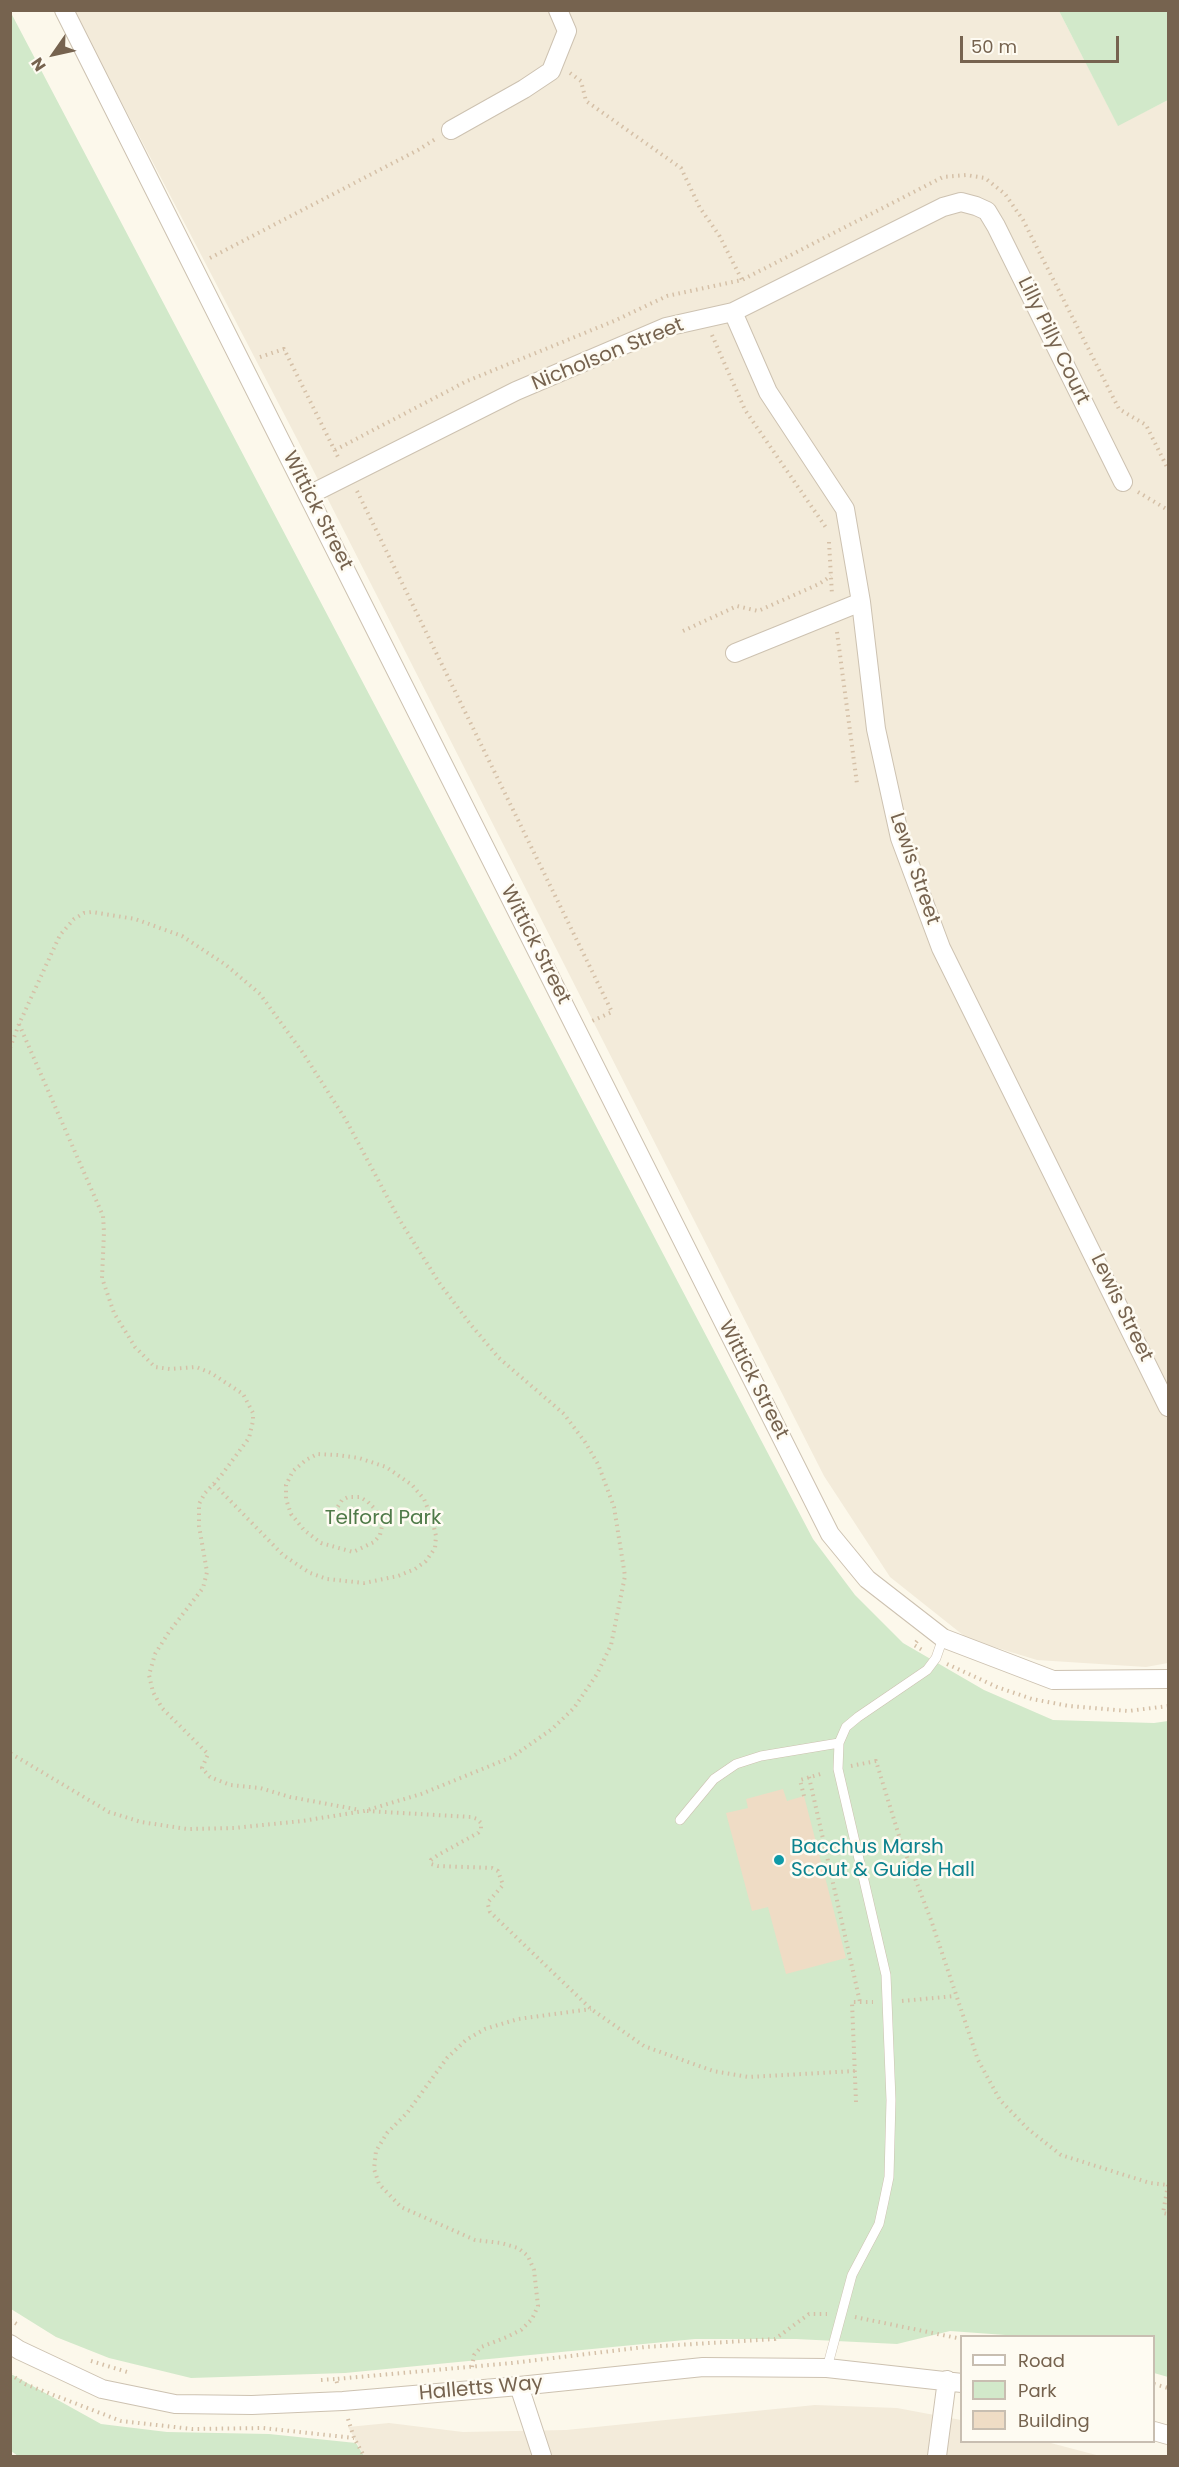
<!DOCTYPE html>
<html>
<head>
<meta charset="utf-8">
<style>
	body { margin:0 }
	#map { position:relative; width:1179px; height:2467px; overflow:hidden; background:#fcf8eb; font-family:Poppins,sans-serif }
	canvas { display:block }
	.frame { position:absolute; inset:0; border:12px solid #76634f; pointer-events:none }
	.legend { position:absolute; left:960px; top:2335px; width:195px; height:108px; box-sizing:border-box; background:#fefbf2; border:2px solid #c8beb1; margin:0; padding:8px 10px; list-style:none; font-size:18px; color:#76634f }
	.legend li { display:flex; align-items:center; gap:12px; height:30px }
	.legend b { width:30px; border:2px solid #c8beb1 }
	.north { position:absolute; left:24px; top:24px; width:60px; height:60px; -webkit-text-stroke:4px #fefbf2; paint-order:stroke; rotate:236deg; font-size:16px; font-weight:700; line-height:24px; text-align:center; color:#76634f }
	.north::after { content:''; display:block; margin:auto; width:21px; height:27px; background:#76634f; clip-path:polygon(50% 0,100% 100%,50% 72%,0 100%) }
	.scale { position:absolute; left:960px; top:36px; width:159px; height:27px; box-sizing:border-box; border:3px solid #76634f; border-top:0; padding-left:8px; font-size:18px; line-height:21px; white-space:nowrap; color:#76634f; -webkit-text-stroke:4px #fefbf2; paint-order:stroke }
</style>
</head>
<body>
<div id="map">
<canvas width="1179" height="2467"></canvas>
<div class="frame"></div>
<ul class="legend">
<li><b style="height:8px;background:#fff"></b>Road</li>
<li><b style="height:16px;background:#d2e9ca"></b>Park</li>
<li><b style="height:16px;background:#efdcc5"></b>Building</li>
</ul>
<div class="north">N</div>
<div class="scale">50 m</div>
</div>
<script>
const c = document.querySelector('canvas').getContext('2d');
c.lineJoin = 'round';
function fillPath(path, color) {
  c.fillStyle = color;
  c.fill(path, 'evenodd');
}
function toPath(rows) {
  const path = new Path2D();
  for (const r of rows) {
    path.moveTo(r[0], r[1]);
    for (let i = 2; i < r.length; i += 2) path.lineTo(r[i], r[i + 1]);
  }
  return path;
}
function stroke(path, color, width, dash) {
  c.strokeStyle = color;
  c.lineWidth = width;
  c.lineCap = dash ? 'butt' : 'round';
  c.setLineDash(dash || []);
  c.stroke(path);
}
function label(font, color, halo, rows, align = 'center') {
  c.font = font + ' Poppins,sans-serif';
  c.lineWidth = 5;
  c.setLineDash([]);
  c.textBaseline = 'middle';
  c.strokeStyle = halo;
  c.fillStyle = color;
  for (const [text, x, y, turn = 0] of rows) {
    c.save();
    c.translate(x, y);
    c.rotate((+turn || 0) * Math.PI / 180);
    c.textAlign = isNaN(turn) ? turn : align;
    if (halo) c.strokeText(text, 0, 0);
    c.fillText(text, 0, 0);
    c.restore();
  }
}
const residential = toPath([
	[74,11,1059,11,1118,125,1168,100,1168,1663,1146,1667,1037,1660,968,1639,890,1577,824,1476,308,460],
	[815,2405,897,2408,961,2420,962,2442,1047,2442,1100,2456,364,2456,348,2427,389,2423,463,2432,566,2430]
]);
const green = toPath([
	[10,11,813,1539,855,1595,903,1643,984,1690,1053,1720,1154,1723,1168,1721,1168,2377,1154,2373,1154,2336,1019,2336,950,2331,897,2344,796,2339,695,2339,345,2373,191,2378,109,2358,56,2337,11,2309],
	[1059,11,1168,11,1168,100,1118,126],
	[11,2374,101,2424,167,2432,269,2434,356,2443,364,2456,18,2456,11,2451]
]);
const building = toPath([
	[783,1789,787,1801,804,1796,846,1958,786,1974,768,1907,752,1911,726,1813,748,1808,746,1799]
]);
const path = toPath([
	[570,73,581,81,586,101,681,168,700,208,719,235,743,282],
	[210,258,418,150,437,138],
	[712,335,745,410,827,529],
	[260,357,284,349,339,459],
	[335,450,467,381,614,321,667,296,742,280,943,177,966,175,985,178,1005,194,1023,220,1119,409,1146,425,1168,469],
	[357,491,612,1012,592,1021],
	[1138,492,1168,510],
	[829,542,832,595],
	[683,631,737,606,758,611,819,584,831,576],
	[837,632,857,784],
	[19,1024,103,1216,104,1232,102,1278,114,1313,135,1347,155,1367,170,1369,196,1367,211,1373,243,1394,253,1413,253,1421,249,1438,220,1477,205,1493,199,1504,199,1526,207,1572,203,1588,169,1632,155,1654,149,1675,153,1692,162,1708,208,1754,202,1768,210,1777,230,1785,260,1788,290,1797,360,1810],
	[10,1048,19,1024,60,935,74,919,84,913,92,912,135,919,182,936,226,965,260,994,303,1053,346,1120,399,1219,440,1284,471,1325,499,1358,564,1414,585,1442,598,1464,614,1507,625,1576,611,1645,597,1674,574,1708,552,1729,512,1757,421,1794,364,1811,302,1821,234,1828,187,1829,141,1822,109,1812,10,1753],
	[214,1484,283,1555,310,1573,327,1579,364,1583,398,1576,415,1569,426,1561,435,1548,436,1536,432,1519,424,1499,412,1485,386,1467,359,1458,337,1455,317,1454,306,1460,293,1471,286,1485,286,1499,291,1514,304,1530,321,1543,353,1552,374,1542,380,1535,382,1526,381,1520,376,1510,368,1502,360,1497,348,1497,342,1500,337,1508],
	[917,1641,914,1645,924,1651],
	[947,1664,997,1687,1032,1699,1069,1706,1128,1711,1168,1706],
	[851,1766,876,1761,900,1839,931,1920,978,2060,1000,2100,1028,2129,1061,2155,1150,2183,1168,2185],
	[809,1777,860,2002],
	[804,1796,800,1780,824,1773],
	[367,1811,471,1817,477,1819,481,1823,481,1829,478,1833,438,1855,431,1860,431,1864,438,1866,492,1868,498,1871,503,1885,489,1901,488,1905,490,1912,591,2009,644,2046,713,2071,749,2077,855,2071],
	[902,2001,955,1996],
	[856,2102,852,2002,873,2002],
	[1168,2185,1163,2213,1168,2214],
	[855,2317,962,2339],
	[10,2320,20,2326],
	[91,2361,127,2372],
	[472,2367,474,2355,481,2347,507,2337,521,2330,532,2319,538,2306,534,2270,528,2256,518,2248,501,2243,475,2240,401,2207,379,2184,374,2169,376,2151,387,2133,407,2113,447,2058,466,2040,485,2029,518,2019,591,2009],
	[10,2374,25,2384,121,2421,192,2429,263,2428,354,2438],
	[321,2380,336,2379],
	[337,2383,336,2379,512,2363,645,2347,775,2339,809,2314,827,2314],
	[1154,2384,1168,2388],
	[348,2419,354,2438,364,2456]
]);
const service = toPath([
	[680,1820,714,1779,736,1764,761,1756,839,1743],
	[827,2368,852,2275,879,2224,884,2201,889,2177,891,2100,886,1975,838,1769,839,1743,846,1727,858,1717,927,1670,936,1658,943,1638]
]);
const minor = toPath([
	[64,10,830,1534,867,1579,943,1638,1053,1680,1168,1679],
	[451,130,524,89,551,71,567,31,558,10],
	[733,312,768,392,845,509,861,602,876,729,900,838,941,948,1168,1407],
	[309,495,516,391,666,327,733,312,943,207,961,202,976,206,987,211,996,226,1123,482],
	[735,653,861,602],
	[10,2344,19,2350,102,2389,175,2404,252,2405,343,2401,519,2386,703,2367,827,2368,962,2383],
	[519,2386,542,2456],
	[1154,2431,1168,2435],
	[937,2456,947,2380]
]);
const markers = [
	[779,1860,6,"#0f9aa8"]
];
const streetNames = [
	["Lilly Pilly Court",1053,341,64],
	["Nicholson Street",608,355,-22],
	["Wittick Street",317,511,63],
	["Lewis Street",914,869,71],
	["Wittick Street",535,945,63],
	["Lewis Street",1121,1308,64],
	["Wittick Street",753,1380,63],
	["Halletts Way",481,2389,-5]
];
const parkNames = [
	["Telford Park",383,1519]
];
const cultureNames = [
	["Bacchus Marsh",791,1848],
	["Scout & Guide Hall",791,1871]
];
fillPath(residential, '#f3ebda');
fillPath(green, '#d2e9ca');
fillPath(building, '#efdcc5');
stroke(service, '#cdc2b1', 10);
stroke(minor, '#cdc2b1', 20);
stroke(path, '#d5c0a7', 4, [1.5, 4.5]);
stroke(service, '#fff', 9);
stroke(minor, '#fff', 18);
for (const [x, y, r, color] of markers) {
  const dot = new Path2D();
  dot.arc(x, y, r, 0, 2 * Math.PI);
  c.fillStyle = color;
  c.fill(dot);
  stroke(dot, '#fefbf2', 2);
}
label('20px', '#76634f', '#fefbf2', streetNames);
label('20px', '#4f7a48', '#fefbf2', parkNames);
label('20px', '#0d838f', '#fefbf2', cultureNames, 'left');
</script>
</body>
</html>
